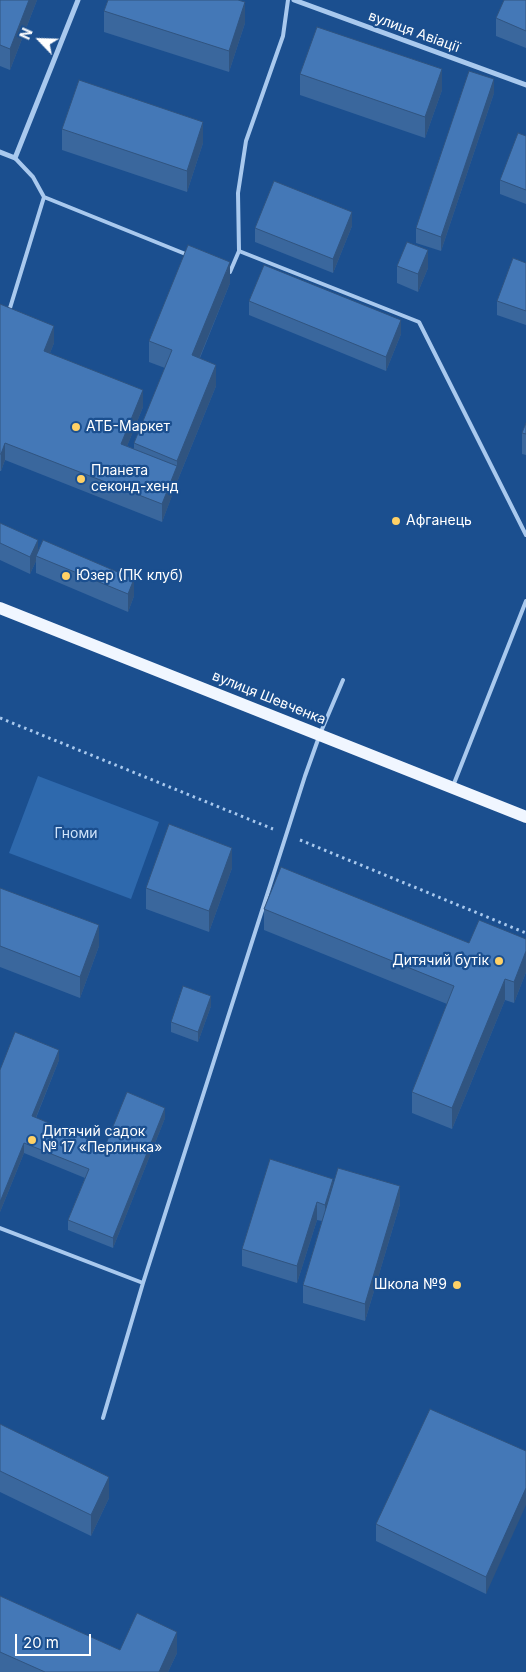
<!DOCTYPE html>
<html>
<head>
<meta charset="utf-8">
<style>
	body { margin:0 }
	#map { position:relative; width:526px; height:1672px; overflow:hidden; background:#1b4f8f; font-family:Inter,sans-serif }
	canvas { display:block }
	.north { position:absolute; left:15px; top:15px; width:50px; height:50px; -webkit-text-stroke:4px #1b4f8f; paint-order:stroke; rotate:294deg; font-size:14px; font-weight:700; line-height:20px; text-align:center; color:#fff }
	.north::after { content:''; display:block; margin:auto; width:18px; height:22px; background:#fff; clip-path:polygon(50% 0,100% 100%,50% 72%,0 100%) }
	.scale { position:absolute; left:15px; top:1634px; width:76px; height:22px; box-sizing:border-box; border:2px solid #fff; border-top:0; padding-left:6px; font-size:15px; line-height:18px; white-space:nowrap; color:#fff; -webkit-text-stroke:4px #1b4f8f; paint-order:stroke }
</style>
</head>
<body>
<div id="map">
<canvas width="526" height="1672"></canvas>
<div class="north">N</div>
<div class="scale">20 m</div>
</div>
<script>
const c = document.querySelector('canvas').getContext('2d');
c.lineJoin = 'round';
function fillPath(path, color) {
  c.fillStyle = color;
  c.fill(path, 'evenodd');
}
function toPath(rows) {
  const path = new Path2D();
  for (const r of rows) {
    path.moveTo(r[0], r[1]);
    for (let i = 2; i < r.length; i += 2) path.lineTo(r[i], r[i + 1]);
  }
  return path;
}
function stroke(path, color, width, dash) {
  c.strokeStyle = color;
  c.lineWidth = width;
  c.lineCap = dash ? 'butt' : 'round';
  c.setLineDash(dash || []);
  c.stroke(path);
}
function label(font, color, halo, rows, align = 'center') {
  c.font = font + ' Inter,sans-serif';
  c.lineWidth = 4.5;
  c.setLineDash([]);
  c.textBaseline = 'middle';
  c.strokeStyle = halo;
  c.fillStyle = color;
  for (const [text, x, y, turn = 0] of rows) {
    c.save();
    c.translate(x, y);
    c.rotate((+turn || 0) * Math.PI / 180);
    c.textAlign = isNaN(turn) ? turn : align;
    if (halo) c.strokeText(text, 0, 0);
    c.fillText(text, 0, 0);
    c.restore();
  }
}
const green = toPath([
	[38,776,159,822,131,899,9,853]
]);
const path = toPath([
	[0,718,273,829],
	[300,840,526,933]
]);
const lane = toPath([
	[44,197,188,255],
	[239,251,419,322,526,535],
	[227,271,230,272,239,251,238,193,246,141,283,36,288,0],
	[10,308,44,197,33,177,15,158],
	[453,786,526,601],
	[0,1228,143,1283],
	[103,1418,143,1283,305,776,320,734,343,680]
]);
const street = toPath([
	[294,0,526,85],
	[0,152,15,158,78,0]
]);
const primary = toPath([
	[0,608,526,817]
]);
const wall = toPath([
	[0,0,37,0,10,70,0,66],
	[526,0,526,48,496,36,496,18],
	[104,11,245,23,229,72,104,32],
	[300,74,442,90,425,138,300,95],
	[494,93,441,251,416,243,416,228],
	[62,129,203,143,187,192,62,150],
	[526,136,526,204,500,194,500,180],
	[352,226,333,273,255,242,255,228],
	[526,263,526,325,497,315,497,301],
	[397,266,428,268,418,292,397,283],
	[230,283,200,358,216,386,177,482,162,522,5,460,1,471,0,471,0,304,54,343,50,353,143,407,127,446,134,449,134,443,165,368,149,362,149,341],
	[249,301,401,334,386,371,249,315],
	[526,423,526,455,522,454,522,433],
	[0,523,38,552,134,596,128,612,36,573,36,561,30,574,0,560],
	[232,868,209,932,146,909,146,888],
	[0,888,99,946,80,998,0,967],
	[264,909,469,943,526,939,526,972,514,1003,505,1000,452,1129,412,1113,412,1092,447,1004,264,930],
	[211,1006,198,1042,171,1032,171,1022],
	[59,1060,36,1118,105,1146,165,1118,113,1248,68,1230,68,1220,85,1178,24,1153,0,1212,0,1070],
	[333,1184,400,1204,365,1321,303,1303,303,1285,322,1221,317,1220,297,1283,242,1266,242,1249],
	[0,1424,109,1498,91,1536,0,1492],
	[526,1451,486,1594,376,1541,376,1524],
	[0,1596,120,1650,177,1653,168,1672,0,1672]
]);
const shadedWall = toPath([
	[29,0,37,0,10,70,10,49],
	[245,2,245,23,229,72,229,51],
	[442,69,442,90,425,138,425,117],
	[494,79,494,93,441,251,441,237],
	[203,122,203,143,187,192,187,171],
	[352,212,352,226,333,273,333,259],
	[428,250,428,268,418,292,418,274],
	[230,262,230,283,192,376,192,355],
	[401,320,401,334,386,371,386,357],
	[54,326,54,343,44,368,44,351],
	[216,365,216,386,177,482,177,461],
	[143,390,143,407,121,461,121,444],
	[5,443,5,460,1,471,1,454],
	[177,466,177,483,162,522,162,504],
	[38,540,38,556,36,556,36,561,30,574,30,557],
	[134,579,134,596,128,612,128,594],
	[232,848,232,868,209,932,209,911],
	[99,925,99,946,80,998,80,977],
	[526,951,526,972,514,1003,514,982],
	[505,979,505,1000,452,1129,452,1108],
	[211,996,211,1006,198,1042,198,1032],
	[59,1050,59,1060,32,1127,32,1116],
	[165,1108,165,1118,113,1248,113,1238],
	[24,1143,24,1153,0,1212,0,1202],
	[333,1179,333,1196,325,1222,325,1205],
	[400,1186,400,1204,365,1321,365,1304],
	[317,1202,317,1220,297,1283,297,1266],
	[109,1477,109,1498,91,1536,91,1515],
	[526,1488,526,1505,486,1594,486,1577],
	[177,1632,177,1653,168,1672,159,1672]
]);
const building = toPath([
	[0,0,29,0,10,49,0,45,0,0],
	[108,0,238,0,245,2,229,51,104,11,108,0],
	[504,0,526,0,526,31,496,18,504,0],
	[317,27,442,69,425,117,300,74,317,27],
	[469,71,494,79,441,237,416,228,469,71],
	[79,80,203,122,187,171,62,129,79,80],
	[518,133,526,136,526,190,500,180,518,133],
	[274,181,352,212,333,259,255,228,274,181],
	[407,242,428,250,418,274,397,266,407,242],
	[188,245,230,262,192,355,216,365,177,461,134,443,172,350,149,341,188,245],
	[513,258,526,263,526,311,497,301,513,258],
	[264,265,401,320,386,357,249,301,264,265],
	[0,304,54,326,44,351,143,390,121,444,177,466,162,504,5,443,1,454,0,454,0,304],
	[526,423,526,434,522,433,526,423],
	[0,523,38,540,30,557,0,543,0,523],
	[43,540,134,579,128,594,36,556,43,540],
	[169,824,232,848,209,911,146,888,169,824],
	[281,867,469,943,479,920,526,939,526,951,514,982,505,979,452,1108,412,1092,454,986,264,909,281,867],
	[0,888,99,925,80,977,0,946,0,888],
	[183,986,211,996,198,1032,171,1022,183,986],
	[15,1032,59,1050,32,1116,105,1146,127,1092,165,1108,113,1238,68,1220,89,1169,24,1143,0,1202,0,1070,15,1032],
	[270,1159,333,1179,325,1205,317,1202,297,1266,242,1249,270,1159],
	[338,1168,400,1186,365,1304,303,1285,338,1168],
	[430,1409,526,1451,526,1488,486,1577,376,1524,430,1409],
	[0,1424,109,1477,91,1515,0,1471,0,1424],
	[0,1596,120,1650,137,1613,177,1632,159,1672,45,1672,0,1652,0,1596]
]);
const markers = [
	[76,427,5,"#ffd166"],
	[81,479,5,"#ffd166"],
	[396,521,5,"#ffd166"],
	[66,576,5,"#ffd166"],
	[499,961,5,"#ffd166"],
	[32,1140,5,"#ffd166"],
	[457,1285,5,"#ffd166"]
];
const streetNames = [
	["вулиця Авіації",414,32,20],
	["вулиця Шевченка",269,698,22]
];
const poiNames = [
	["АТБ-Маркет",86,427],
	["Планета",91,471],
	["секонд-хенд",91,487],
	["Афганець",406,521],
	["Юзер (ПК клуб)",76,576],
	["Дитячий бутік",489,961,"right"],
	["Дитячий садок",42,1132],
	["№ 17 «Перлинка»",42,1148],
	["Школа №9",447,1285,"right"]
];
const parkNames = [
	["Гноми",76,834]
];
fillPath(green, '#2e69ad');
stroke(path, '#a9c9ee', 3, [2.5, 4]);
stroke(lane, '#a9c9ee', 4);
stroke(street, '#a9c9ee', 5);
stroke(primary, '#f0f6ff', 12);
fillPath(wall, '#3a679d');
fillPath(shadedWall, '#305480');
fillPath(building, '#4478b7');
stroke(building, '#305480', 1);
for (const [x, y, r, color] of markers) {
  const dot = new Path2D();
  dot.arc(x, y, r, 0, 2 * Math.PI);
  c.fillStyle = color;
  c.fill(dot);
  stroke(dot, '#1b4f8f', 2);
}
label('14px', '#fff', '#1b4f8f', streetNames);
label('14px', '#fff', '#1b4f8f', poiNames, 'left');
label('14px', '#cfe3fa', '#1b4f8f', parkNames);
</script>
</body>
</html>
